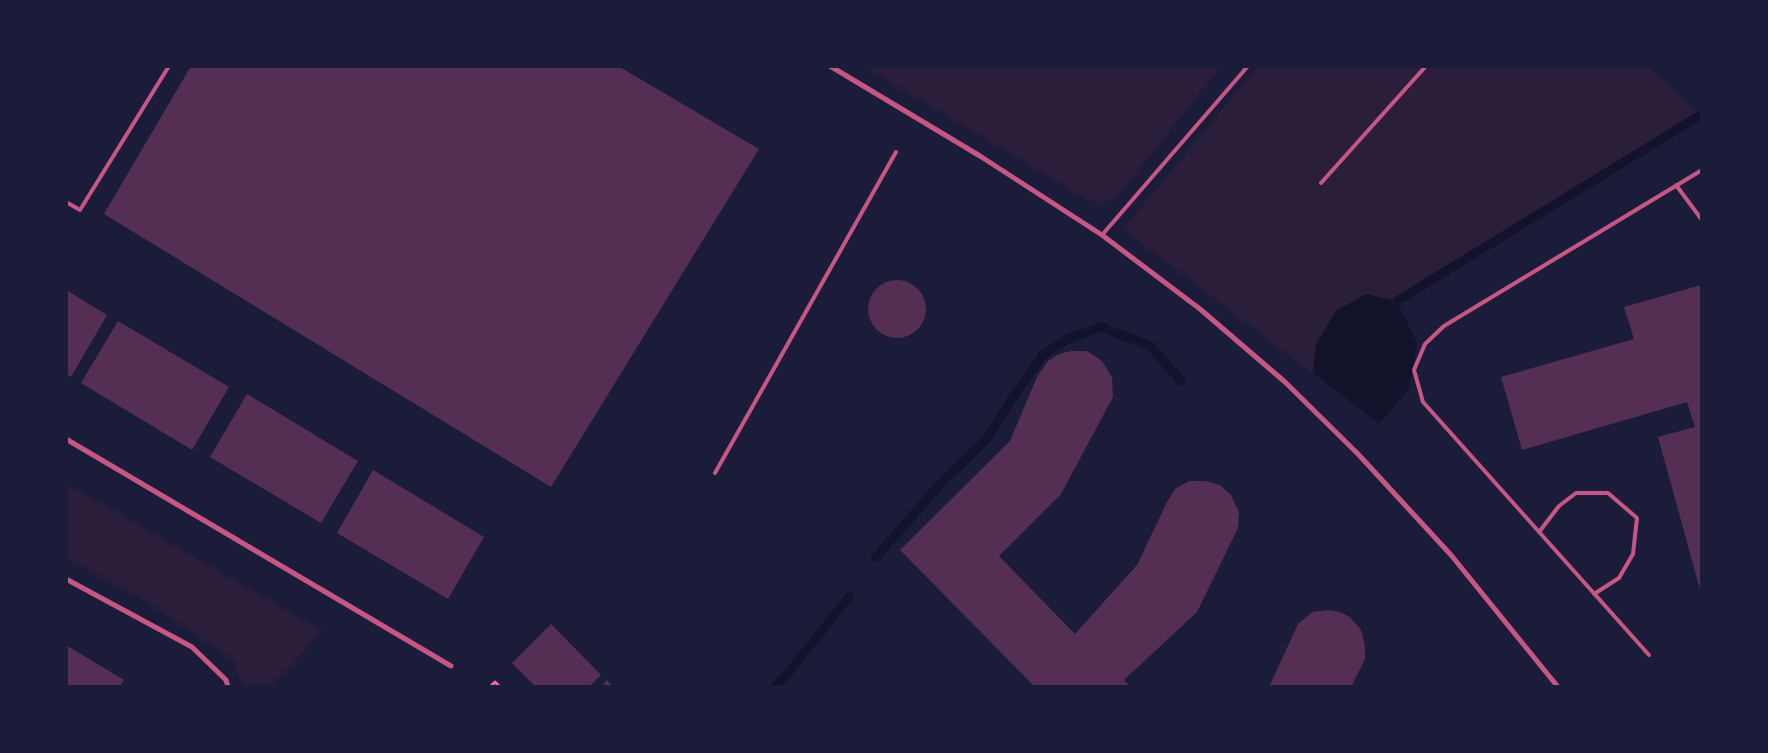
<!DOCTYPE html>
<html>
<head>
<meta charset="utf-8">
<style>
	body { margin:0 }
	#map { position:relative; width:1768px; height:753px; overflow:hidden; background:#1b1b3a; font-family:Signika,sans-serif }
	canvas { display:block }
	.frame { position:absolute; inset:0; border:68px solid #1b1b3a; pointer-events:none }
</style>
</head>
<body>
<div id="map">
<canvas width="1768" height="753"></canvas>
<div class="frame"></div>
</div>
<script>
const c = document.querySelector('canvas').getContext('2d');
c.lineJoin = 'round';
function fillPath(path, color) {
  c.fillStyle = color;
  c.fill(path, 'evenodd');
}
function toPath(rows) {
  const path = new Path2D();
  for (const r of rows) {
    if (r.length === 3) {
      path.moveTo(r[0] + r[2], r[1]);
      path.arc(r[0], r[1], r[2], 0, 2 * Math.PI);
      continue;
    }
    path.moveTo(r[0], r[1]);
    for (let i = 2; i < r.length; i += 2) path.lineTo(r[i], r[i + 1]);
  }
  return path;
}
function stroke(path, color, width, dash) {
  c.strokeStyle = color;
  c.lineWidth = width;
  c.lineCap = dash ? 'butt' : 'round';
  c.setLineDash(dash || []);
  c.stroke(path);
}
const green = toPath([
	[863,66,1221,66,1117,197,1100,204,1088,200],
	[1258,66,1648,66,1700,115,1397,301,1417,343,1409,389,1379,424,1123,229],
	[66,483,323,631,270,687,243,687,234,660,136,595,66,558]
]);
const water = toPath([
	[1366,294,1397,301,1417,343,1409,389,1379,424,1313,373,1316,344,1336,311]
]);
const stream = toPath([
	[1391,311,1397,301,1702,114],
	[876,557,944,480,987,439,1015,394,1043,355,1067,339,1101,327,1150,346,1181,381],
	[775,687,789,672,849,597]
]);
const building = toPath([
	[191,66,618,66,759,149,551,487,104,214],
	[897,309,29],
	[1701,285,1702,288,1701,593,1658,437,1695,427,1687,402,1522,450,1501,377,1634,339,1624,307],
	[66,290,107,315,71,377,66,374],
	[118,321,229,387,192,450,81,383],
	[1071,351,1087,351,1102,361,1112,377,1113,397,1061,494,999,556,1075,634,1137,565,1167,502,1175,489,1189,481,1205,481,1220,485,1231,495,1239,512,1238,528,1197,612,1124,680,1130,687,1035,687,900,550,1010,441,1037,377,1048,361,1059,354],
	[247,394,358,461,321,523,210,457],
	[373,470,484,537,448,599,337,533],
	[1328,610,1340,612,1350,617,1361,630,1365,646,1365,659,1351,687,1269,687,1298,624,1312,612],
	[551,624,601,675,589,687,536,687,512,663],
	[66,645,124,680,119,687,66,687],
	[607,680,613,687,601,687]
]);
const path = toPath([
	[490,687,495,682,500,687]
]);
const service = toPath([
	[1321,183,1426,66],
	[1676,185,1702,220],
	[66,202,80,210,169,66],
	[1102,235,1248,66],
	[715,473,896,152],
	[1539,532,1559,506,1576,493,1608,493,1637,518,1633,554,1619,578,1594,594],
	[1649,655,1423,402,1414,370,1425,344,1444,326,1702,170]
]);
const minor = toPath([
	[830,66,980,156,1102,235,1200,309,1285,382,1358,454,1451,555,1558,687],
	[66,439,451,666],
	[66,579,192,647,226,680,228,687]
]);
fillPath(green, '#2a1e3b');
fillPath(water, '#12122b');
stroke(stream, '#12122b', 9);
fillPath(building, '#542f53');
stroke(path, '#ff6b9d', 3);
stroke(service, '#c65784', 4);
stroke(minor, '#c65784', 5);
</script>
</body>
</html>
